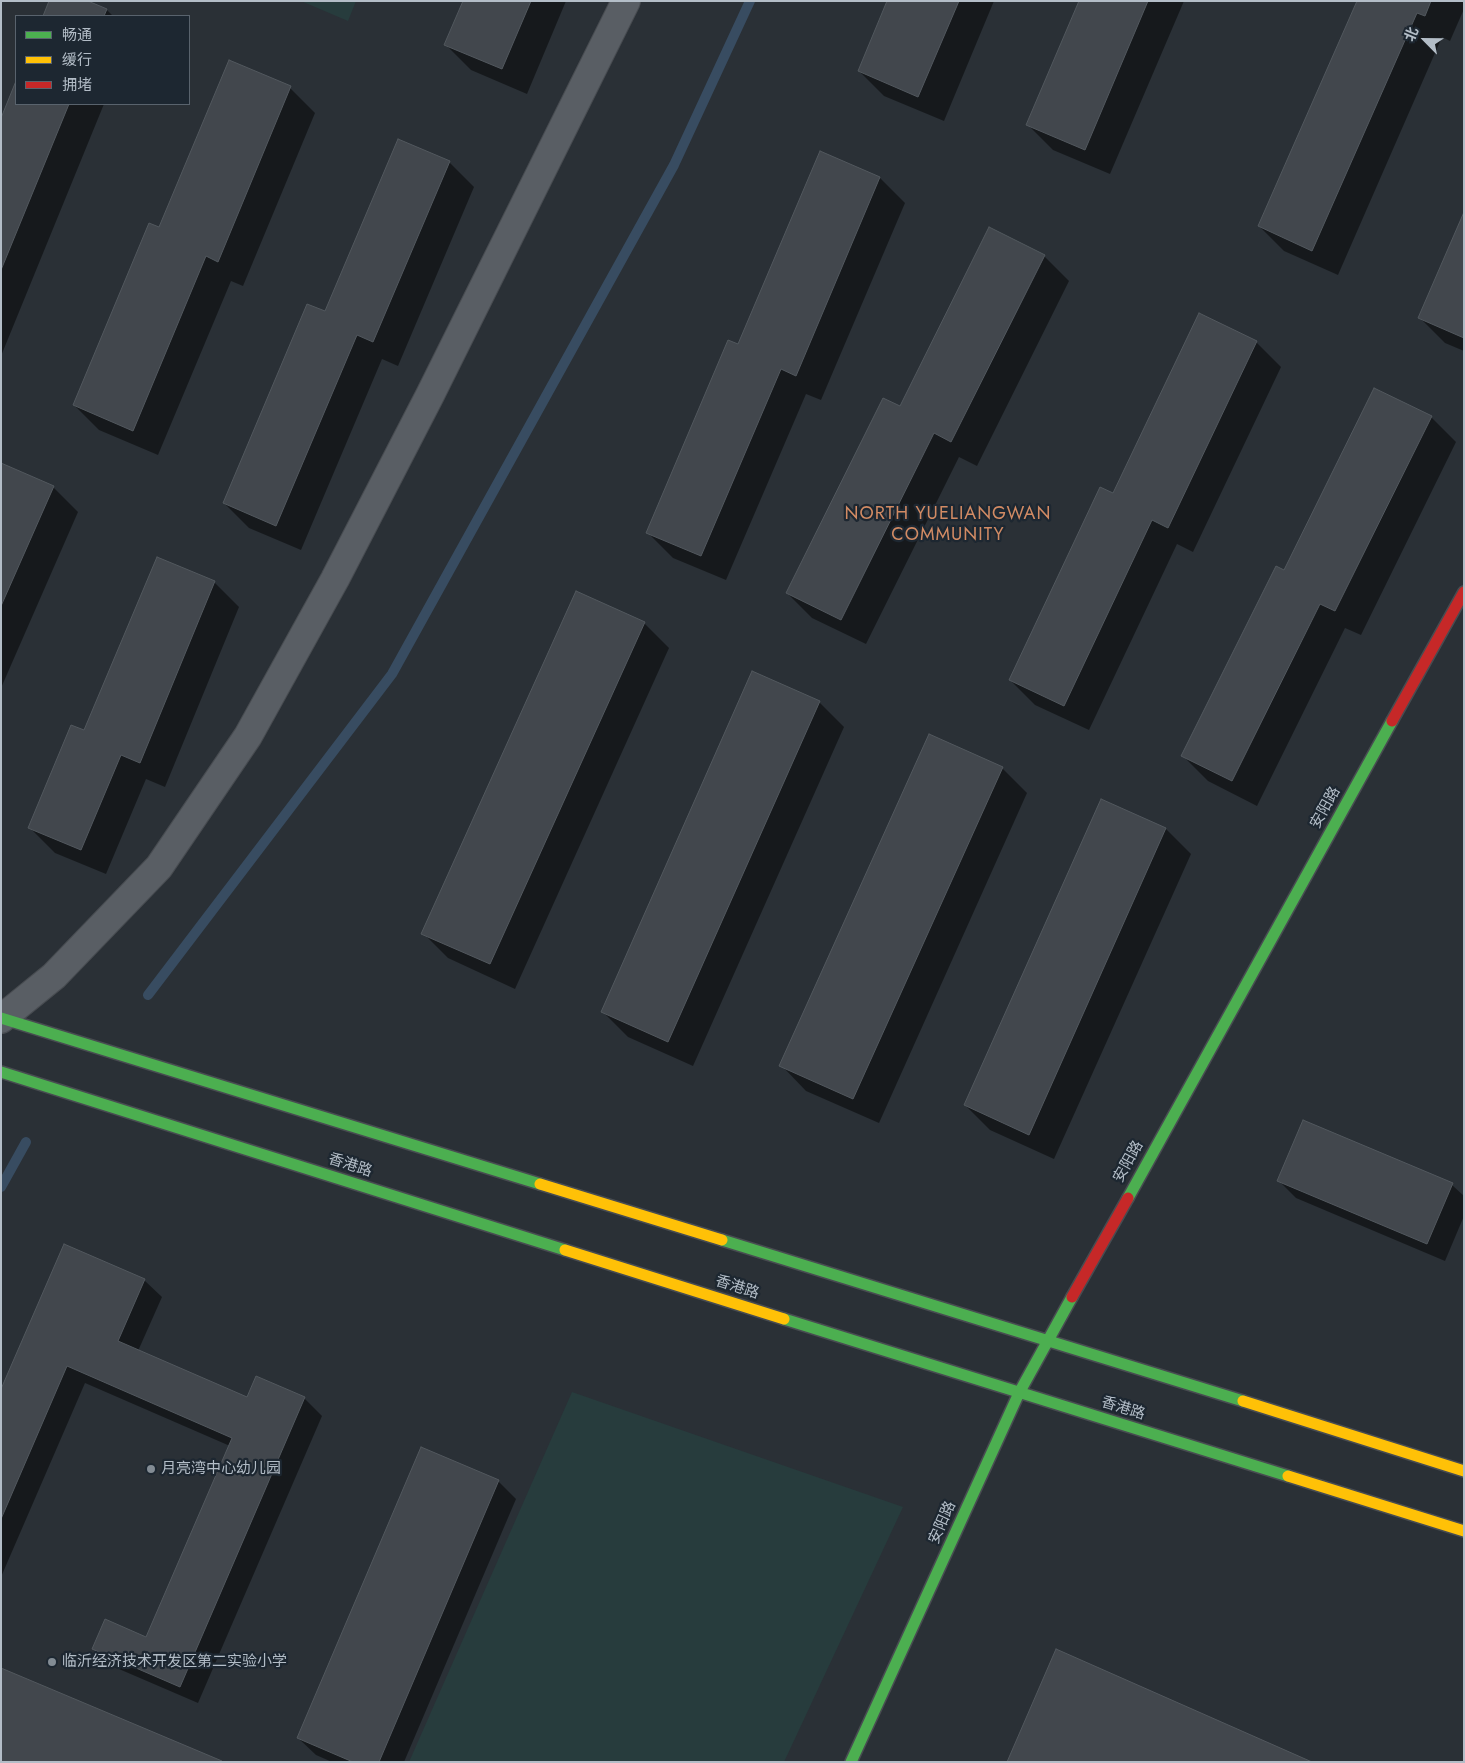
<!DOCTYPE html>
<html>
<head>
<meta charset="utf-8">
<style>
	body { margin:0 }
	#map { position:relative; width:1465px; height:1763px; overflow:hidden; background:#2a3036; font-family:Jost,"Noto Sans SC",sans-serif }
	canvas { display:block }
	.frame { position:absolute; inset:0; border:2px solid #b3bdc7; pointer-events:none }
	.legend { position:absolute; left:15px; top:15px; width:175px; height:90px; box-sizing:border-box; background:#1d2731; border:1px solid #59636d; margin:0; padding:6px 9px; list-style:none; font-size:15px; color:#b3bdc7 }
	.legend li { display:flex; align-items:center; gap:10px; height:25px }
	.legend b { width:25px; border:1px solid #59636d }
	.north { position:absolute; left:1400px; top:15px; width:50px; height:50px; -webkit-text-stroke:4px #1d2731; paint-order:stroke; rotate:293deg; font-size:14px; font-weight:700; line-height:20px; text-align:center; color:#b3bdc7 }
	.north::after { content:''; display:block; margin:auto; width:18px; height:22px; background:#b3bdc7; clip-path:polygon(50% 0,100% 100%,50% 72%,0 100%) }
</style>
</head>
<body>
<div id="map">
<canvas width="1465" height="1763"></canvas>
<div class="frame"></div>
<ul class="legend">
<li><b style="height:6px;background:#4caf50"></b>畅通</li>
<li><b style="height:6px;background:#ffc107"></b>缓行</li>
<li><b style="height:6px;background:#c62828"></b>拥堵</li>
</ul>
<div class="north">北</div>
</div>
<script>
const c = document.querySelector('canvas').getContext('2d');
c.lineJoin = 'round';
function fillPath(path, color) {
  c.fillStyle = color;
  c.fill(path, 'evenodd');
}
function toPath(rows) {
  const path = new Path2D();
  for (const r of rows) {
    path.moveTo(r[0], r[1]);
    for (let i = 2; i < r.length; i += 2) path.lineTo(r[i], r[i + 1]);
  }
  return path;
}
function stroke(path, color, width, dash) {
  c.strokeStyle = color;
  c.lineWidth = width;
  c.lineCap = dash ? 'butt' : 'round';
  c.setLineDash(dash || []);
  c.stroke(path);
}
function label(font, color, halo, rows, align = 'center') {
  c.font = font + ' Jost,"Noto Sans SC",sans-serif';
  c.lineWidth = 4.5;
  c.setLineDash([]);
  c.textBaseline = 'middle';
  c.strokeStyle = halo;
  c.fillStyle = color;
  for (const [text, x, y, turn = 0] of rows) {
    c.save();
    c.translate(x, y);
    c.rotate((+turn || 0) * Math.PI / 180);
    c.textAlign = isNaN(turn) ? turn : align;
    if (halo) c.strokeText(text, 0, 0);
    c.fillText(text, 0, 0);
    c.restore();
  }
}
const green = toPath([
	[301,1,356,1,348,21],
	[572,1392,903,1507,784,1762,409,1762]
]);
const shadow = toPath([
	[50,1,85,1,107,10,113,16,44,16],
	[464,1,566,1,527,94,471,70,446,45],
	[888,1,994,1,944,121,884,96,859,71],
	[1080,1,1184,1,1110,174,1053,150,1028,125],
	[1358,1,1464,1,1464,9,1450,41,1442,37,1338,275,1284,251,1259,226],
	[16,84,16,104,104,104,1,356,1,121],
	[290,88,315,113,243,286,231,281,158,455,99,430,74,405,159,228],
	[820,152,880,178,905,203,821,400,806,394,726,580,673,558,648,533,739,346],
	[449,162,474,187,398,366,382,359,301,550,249,528,224,503,326,313],
	[1464,216,1464,351,1445,343,1420,318],
	[1044,256,1069,281,977,466,959,457,866,644,812,618,787,593,900,408],
	[1256,342,1281,367,1193,552,1177,544,1089,730,1035,705,1010,680,1114,495],
	[1431,417,1456,442,1361,635,1345,628,1257,806,1208,781,1183,756,1284,571],
	[1,464,53,487,78,512,1,688],
	[214,582,239,607,165,787,146,779,106,874,55,853,30,828,85,732],
	[644,623,669,648,515,989,448,958,423,933],
	[819,702,844,727,693,1066,628,1037,603,1012],
	[1002,768,1027,793,879,1123,806,1091,781,1065],
	[1102,801,1166,829,1191,854,1054,1159,990,1130,965,1105],
	[1278,1180,1452,1185,1464,1196,1464,1216,1445,1261,1296,1198],
	[144,1280,162,1297,138,1351,248,1398,304,1398,322,1416,198,1703,112,1666,94,1649,147,1639,230,1446,85,1383,1,1577,1,1392],
	[498,1481,516,1499,404,1762,332,1762,316,1755,298,1738]
]);
const stream = toPath([
	[148,995,392,674,674,165,750,1],
	[1,1187,26,1142]
]);
const building = toPath([
	[49,1,88,1,107,9,104,16,43,16,49,1],
	[463,1,531,1,502,69,444,45,463,1],
	[887,1,959,1,918,97,858,71,887,1],
	[1079,1,1148,1,1085,150,1026,125,1079,1],
	[1357,1,1431,1,1425,16,1417,13,1312,251,1258,226,1357,1],
	[229,60,291,86,218,262,206,256,133,431,73,405,149,223,159,227,229,60],
	[16,81,16,104,69,104,1,270,1,118,16,81],
	[398,139,450,161,373,342,357,335,276,526,223,503,307,304,325,311,398,139],
	[820,151,880,177,796,376,781,369,701,556,646,533,728,340,738,344,820,151],
	[1464,212,1464,338,1418,318,1464,212],
	[989,227,1045,255,951,442,934,433,841,620,786,593,883,398,900,406,989,227],
	[1199,313,1257,341,1168,528,1152,520,1064,706,1009,680,1100,487,1113,493,1199,313],
	[1374,388,1432,416,1335,611,1320,604,1232,781,1181,756,1276,566,1284,570,1374,388],
	[1,463,54,486,1,606,1,463],
	[157,557,215,581,140,763,121,755,81,850,28,828,71,725,84,730,157,557],
	[576,591,645,622,490,964,421,934,576,591],
	[752,671,820,701,668,1042,601,1012,752,671],
	[929,734,1003,767,853,1099,779,1066,929,734],
	[1101,799,1166,828,1029,1135,964,1105,1101,799],
	[1303,1120,1453,1183,1427,1244,1277,1181,1303,1120],
	[64,1244,145,1279,118,1341,247,1397,256,1376,305,1397,180,1687,92,1649,105,1619,146,1637,232,1438,67,1366,1,1519,1,1389,64,1244],
	[421,1447,499,1480,379,1762,353,1762,297,1738,421,1447],
	[1056,1649,1312,1762,1007,1762,1056,1649],
	[1,1668,222,1761,222,1762,1,1762,1,1668]
]);
const street = toPath([
	[1,1019,54,976,159,867,248,736,335,579,430,395,626,1]
]);
const fast = toPath([
	[1,1018,540,1184],
	[1,1072,565,1250],
	[1128,1198,1392,721],
	[722,1240,1243,1401],
	[784,1319,1288,1476],
	[851,1762,1019,1393,1072,1297]
]);
const slow = toPath([
	[540,1184,722,1240],
	[565,1250,784,1319],
	[1243,1401,1464,1471],
	[1288,1476,1464,1531]
]);
const jam = toPath([
	[1392,721,1464,592],
	[1072,1297,1128,1198]
]);
const markers = [
	[151,1469,5,"#838c94"],
	[52,1662,5,"#838c94"]
];
const streetNames = [
	["安阳路",1326,808,-61],
	["安阳路",1129,1162,-61],
	["香港路",350,1166,18],
	["香港路",737,1288,18],
	["香港路",1123,1409,17],
	["安阳路",943,1523,-66]
];
const poiNames = [
	["月亮湾中心幼儿园",161,1469],
	["临沂经济技术开发区第二实验小学",62,1662]
];
const quarterNames = [
	["NORTH YUELIANGWAN",948,515],
	["COMMUNITY",948,536]
];
fillPath(green, '#273c3d');
fillPath(shadow, '#0007');
stroke(stream, '#384c61', 10);
fillPath(building, '#42474d');
stroke(building, '#52585e', 1);
stroke(street, '#484c51', 30);
stroke(fast, '#484c51', 14);
stroke(slow, '#484c51', 14);
stroke(jam, '#484c51', 14);
stroke(street, '#595e64', 28);
stroke(fast, '#4caf50', 11);
stroke(slow, '#ffc107', 11);
stroke(jam, '#c62828', 11);
for (const [x, y, r, color] of markers) {
  const dot = new Path2D();
  dot.arc(x, y, r, 0, 2 * Math.PI);
  c.fillStyle = color;
  c.fill(dot);
  stroke(dot, '#1d2731', 2);
}
label('15px', '#b3bdc7', '#1d2731', streetNames);
label('15px', '#b3bdc7', '#1d2731', poiNames, 'left');
c.letterSpacing = '1px';
label('18px', '#d28b64', '#1d2731', quarterNames);
c.letterSpacing = '0px';
</script>
</body>
</html>
